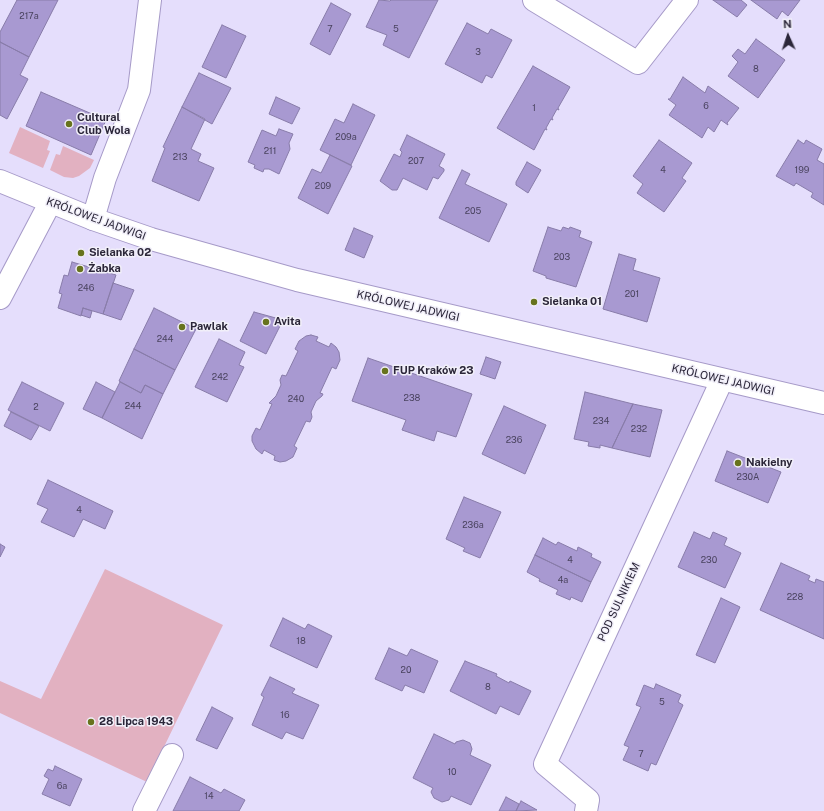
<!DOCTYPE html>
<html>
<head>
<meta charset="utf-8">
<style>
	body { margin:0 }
	#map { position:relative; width:824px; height:811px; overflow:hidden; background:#e5defc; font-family:"Public Sans",sans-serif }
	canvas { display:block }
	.north { position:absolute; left:768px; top:16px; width:40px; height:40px; -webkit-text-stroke:3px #f1eff9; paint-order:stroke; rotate:357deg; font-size:11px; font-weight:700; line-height:16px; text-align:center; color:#2b2639 }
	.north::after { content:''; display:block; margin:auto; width:14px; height:18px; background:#2b2639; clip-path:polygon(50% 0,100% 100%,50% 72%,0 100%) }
</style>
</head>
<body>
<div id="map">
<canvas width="824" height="811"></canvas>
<div class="north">N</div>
</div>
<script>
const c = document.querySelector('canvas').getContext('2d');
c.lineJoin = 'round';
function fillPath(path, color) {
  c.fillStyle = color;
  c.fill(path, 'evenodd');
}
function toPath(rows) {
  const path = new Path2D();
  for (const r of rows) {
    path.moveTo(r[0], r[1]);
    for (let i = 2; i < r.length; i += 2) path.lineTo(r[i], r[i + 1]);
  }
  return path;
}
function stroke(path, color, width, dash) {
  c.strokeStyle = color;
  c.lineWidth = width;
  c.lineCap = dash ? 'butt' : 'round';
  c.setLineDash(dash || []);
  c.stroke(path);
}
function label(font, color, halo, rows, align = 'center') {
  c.font = font + ' "Public Sans",sans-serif';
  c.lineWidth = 3;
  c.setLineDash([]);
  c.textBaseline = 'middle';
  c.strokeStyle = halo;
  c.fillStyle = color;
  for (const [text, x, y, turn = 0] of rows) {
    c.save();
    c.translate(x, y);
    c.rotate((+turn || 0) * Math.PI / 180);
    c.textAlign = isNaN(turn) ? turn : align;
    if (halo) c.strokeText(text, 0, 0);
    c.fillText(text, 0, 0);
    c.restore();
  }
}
const green = toPath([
	[20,127,50,141,47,150,50,151,43,168,9,153],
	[63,146,94,160,90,168,79,176,73,178,64,177,50,170,56,154,60,155],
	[105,569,223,625,147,782,0,713,0,681,41,699]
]);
const building = toPath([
	[17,0,58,0,29,57,0,42,0,32,17,0],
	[379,0,390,1,391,0,438,0,409,58,383,45,387,35,366,27,379,0],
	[713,0,741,0,747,5,737,17,713,0],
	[751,0,800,0,788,16,782,11,777,19,751,0],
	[331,3,351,14,330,55,310,44,331,3],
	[467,23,488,34,491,29,512,40,492,78,486,75,482,83,445,64,467,23],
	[222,25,246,36,226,78,202,67,222,25],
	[756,39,785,60,758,98,728,76,738,62,732,56,738,49,745,54,756,39],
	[0,42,29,57,20,75,28,79,7,119,0,115,0,42],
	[533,66,570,87,558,108,559,110,557,109,552,118,553,120,551,119,546,128,547,130,545,129,534,150,497,128,533,66],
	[199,73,231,88,212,124,182,107,199,73],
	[683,77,705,93,708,86,739,108,727,123,728,125,721,120,714,132,708,127,702,138,669,115,676,105,668,99,670,99,683,77],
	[41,92,106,120,91,155,26,126,41,92],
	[276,97,300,108,292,124,269,114,276,97],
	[353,104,375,115,351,165,320,150,335,119,344,123,353,104],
	[182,107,205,119,191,149,201,154,198,161,214,168,199,201,152,181,165,148,163,147,182,107],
	[279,129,293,134,289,143,290,149,279,174,269,169,264,169,263,172,254,168,255,165,248,162,262,130,276,136,279,129],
	[407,135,445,154,439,166,444,169,444,171,438,179,433,177,427,190,403,178,397,190,392,190,380,181,394,154,400,157,402,152,400,150,407,135],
	[659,140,692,163,682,178,686,181,664,212,637,193,643,184,633,176,659,140],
	[798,140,804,144,806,140,822,149,817,160,824,164,824,205,811,197,813,193,796,183,794,186,776,176,798,140],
	[330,155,352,166,328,214,298,198,312,169,321,173,330,155],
	[527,162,541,170,528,193,516,185,516,182,527,162],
	[462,170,470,174,465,184,507,204,489,242,439,218,462,170],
	[548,227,561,231,563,227,569,229,570,227,581,231,579,237,592,242,576,287,546,278,546,276,533,271,548,227],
	[354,228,373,236,364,258,345,250,354,228],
	[619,254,636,259,633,270,660,278,647,322,603,309,619,254],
	[72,262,116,275,103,314,83,308,81,316,58,308,62,294,59,293,64,275,68,276,72,262],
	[113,283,134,290,121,320,103,314,113,283],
	[83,308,92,311,90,318,81,315,83,308],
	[154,308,196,329,175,370,134,349,154,308],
	[254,312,283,320,266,354,240,341,254,312],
	[311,335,318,337,316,341,329,347,331,343,336,347,339,352,340,360,336,369,332,367,320,393,323,394,322,396,316,401,311,412,312,417,310,422,306,421,294,446,297,448,293,457,286,461,280,462,274,460,275,456,264,450,262,454,256,449,252,441,252,436,256,428,260,430,272,404,269,403,276,396,281,385,280,380,282,375,286,376,298,351,295,349,299,341,306,336,311,335],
	[219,339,245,352,239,365,244,367,227,402,195,387,219,339],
	[134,349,175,370,163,394,145,385,141,393,119,381,134,349],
	[486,357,501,362,495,379,480,374,486,357],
	[368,358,472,394,456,437,437,431,434,441,402,430,406,420,352,401,368,358],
	[22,382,64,403,50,431,8,410,22,382],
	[96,382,115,392,102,418,83,409,96,382],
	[120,382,141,393,145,385,163,394,142,439,102,418,120,382],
	[585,392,633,404,612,448,600,445,600,448,588,446,589,442,574,439,585,392],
	[633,404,662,410,650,457,612,448,633,404],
	[504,406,546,425,525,474,482,454,504,406],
	[11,412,39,426,31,440,4,426,11,412],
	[727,451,781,472,768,503,715,481,727,451],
	[48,480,113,511,105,529,83,519,74,537,41,522,48,509,37,504,48,480],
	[464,497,501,512,480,558,463,551,465,548,446,539,464,497],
	[694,532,710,539,713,532,727,538,724,545,741,553,725,588,678,567,694,532],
	[543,538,556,545,558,542,577,551,578,547,592,554,591,557,601,562,591,582,535,555,543,538],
	[0,544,5,547,0,557,0,544],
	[535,555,591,582,582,602,571,597,570,600,556,594,558,590,539,581,540,579,527,572,535,555],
	[781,563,810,576,808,580,815,583,816,579,824,582,824,639,760,610,781,563],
	[721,598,740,607,715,663,696,655,721,598],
	[283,618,305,629,308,624,332,636,317,668,270,646,283,618],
	[389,648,407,656,411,649,438,661,424,693,405,685,402,691,375,679,389,648],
	[465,661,497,674,496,676,509,683,510,681,531,691,519,715,500,706,496,714,450,691,465,661],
	[270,677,295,689,292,693,319,705,303,739,286,732,282,739,252,725,264,697,261,695,270,677],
	[656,684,681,695,678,702,683,705,656,765,651,763,648,771,623,760,629,747,624,745,641,707,636,705,644,685,654,689,656,684],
	[212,707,233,718,217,749,196,740,212,707],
	[434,734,455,744,456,742,463,740,470,743,472,749,470,755,491,765,471,805,451,796,449,800,442,802,434,798,431,792,433,788,413,778,434,734],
	[55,766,82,779,70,806,42,794,49,779,44,776,48,769,53,771,55,766],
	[190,777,221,793,224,789,245,800,239,811,173,811,190,777],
	[506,797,519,804,516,811,499,811,506,797],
	[521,801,537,810,516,811,521,801]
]);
const minor = toPath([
	[534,0,638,63,687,0],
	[93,219,105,178,139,90,150,0],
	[0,298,50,203],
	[144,811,172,755],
	[586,811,588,800,545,764,722,380]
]);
const tertiary = toPath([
	[0,181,93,219,151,239,297,280,824,403]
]);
const markers = [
	[69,124,4,"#67731d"],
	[81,253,4,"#67731d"],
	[80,269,4,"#67731d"],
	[534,302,4,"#67731d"],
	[266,322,4,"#67731d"],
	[182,327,4,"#67731d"],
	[385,371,4,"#67731d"],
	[738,463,4,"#67731d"],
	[91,722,4,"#67731d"]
];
const numberNames = [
	["217a",29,16],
	["7",330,29],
	["5",396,29],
	["3",478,52],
	["8",756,69],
	["6",706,106],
	["1",534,108],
	["209a",346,137],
	["211",270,151],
	["213",180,157],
	["207",416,161],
	["4",663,170],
	["199",802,170],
	["209",323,186],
	["205",473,211],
	["203",562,257],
	["246",86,288],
	["201",632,294],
	["244",165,339],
	["242",220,377],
	["238",412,398],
	["240",296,399],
	["244",133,406],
	["2",36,407],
	["234",601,421],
	["232",639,429],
	["236",514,440],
	["230A",748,477],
	["4",79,510],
	["236a",473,525],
	["4",570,560],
	["230",709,560],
	["4a",563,580],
	["228",795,597],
	["18",301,641],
	["20",406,670],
	["8",488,687],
	["5",662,702],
	["16",285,715],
	["7",641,754],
	["10",452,772],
	["6a",62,786],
	["14",209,796]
];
const poiNames = [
	["Cultural",77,118],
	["Club Wola",77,131],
	["Sielanka 02",89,253],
	["Żabka",88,269],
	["Sielanka 01",542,302],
	["Avita",274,322],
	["Pawlak",190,327],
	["FUP Kraków 23",393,371],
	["Nakielny",746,463],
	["28 Lipca 1943",99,722]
];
const streetNames = [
	["KRÓLOWEJ JADWIGI",96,219,20],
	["KRÓLOWEJ JADWIGI",408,306,13],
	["KRÓLOWEJ JADWIGI",723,380,13],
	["POD SULNIKIEM",619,602,-65]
];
fillPath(green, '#e2b1c1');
fillPath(building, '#a899d1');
stroke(building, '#887ca9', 1);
stroke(minor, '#a69ac8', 24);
stroke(tertiary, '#a69ac8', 24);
stroke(minor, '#fff', 22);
stroke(tertiary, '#fff', 22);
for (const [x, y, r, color] of markers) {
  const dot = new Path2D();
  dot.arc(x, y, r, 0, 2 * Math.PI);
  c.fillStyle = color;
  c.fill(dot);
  stroke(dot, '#f1eff9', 1.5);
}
label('9px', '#4a435f', null, numberNames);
label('bold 11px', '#2b2639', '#f1eff9', poiNames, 'left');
label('11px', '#2b2639', '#f1eff9', streetNames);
</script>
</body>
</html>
